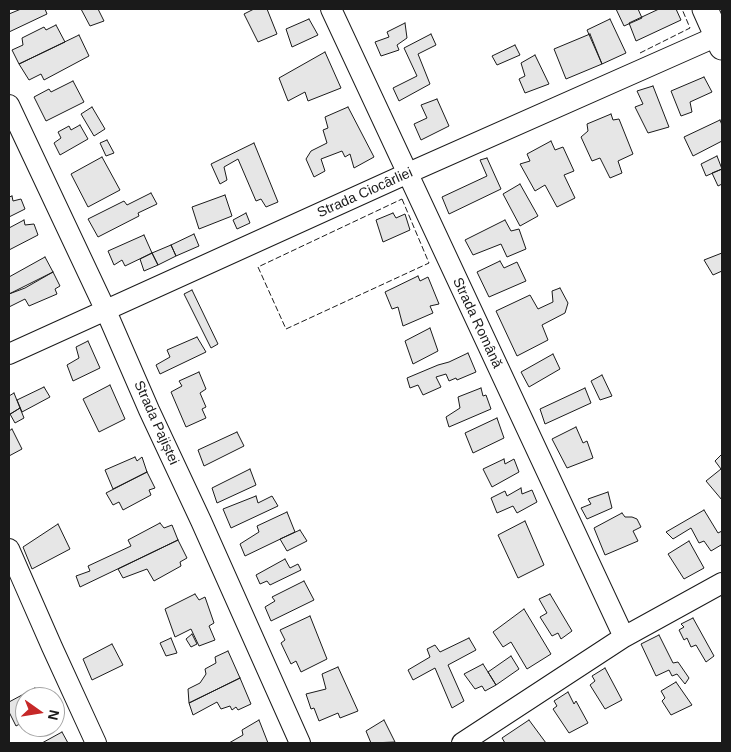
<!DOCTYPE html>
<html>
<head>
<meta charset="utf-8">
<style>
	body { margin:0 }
	#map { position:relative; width:731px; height:752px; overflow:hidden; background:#fff; font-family:Helvetica,sans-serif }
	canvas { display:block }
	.frame { position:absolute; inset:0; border:10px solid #1a1a1a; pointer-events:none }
	.north { position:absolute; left:15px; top:687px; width:50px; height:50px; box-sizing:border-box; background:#fff; border:1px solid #a3a3a3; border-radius:50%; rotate:103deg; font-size:14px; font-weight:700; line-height:20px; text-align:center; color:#1a1a1a }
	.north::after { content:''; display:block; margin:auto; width:18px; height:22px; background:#c62828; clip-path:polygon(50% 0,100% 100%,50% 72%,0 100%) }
</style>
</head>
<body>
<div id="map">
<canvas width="731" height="752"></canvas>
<div class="frame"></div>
<div class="north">N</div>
</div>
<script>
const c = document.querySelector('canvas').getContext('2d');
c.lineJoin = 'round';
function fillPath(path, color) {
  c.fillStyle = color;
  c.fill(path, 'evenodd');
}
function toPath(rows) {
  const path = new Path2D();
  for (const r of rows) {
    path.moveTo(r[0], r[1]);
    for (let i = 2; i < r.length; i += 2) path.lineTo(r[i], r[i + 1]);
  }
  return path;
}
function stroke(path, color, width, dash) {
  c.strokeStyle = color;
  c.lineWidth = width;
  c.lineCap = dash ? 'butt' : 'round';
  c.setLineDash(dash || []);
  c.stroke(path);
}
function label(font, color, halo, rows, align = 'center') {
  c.font = font + ' Helvetica,sans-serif';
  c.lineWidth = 4;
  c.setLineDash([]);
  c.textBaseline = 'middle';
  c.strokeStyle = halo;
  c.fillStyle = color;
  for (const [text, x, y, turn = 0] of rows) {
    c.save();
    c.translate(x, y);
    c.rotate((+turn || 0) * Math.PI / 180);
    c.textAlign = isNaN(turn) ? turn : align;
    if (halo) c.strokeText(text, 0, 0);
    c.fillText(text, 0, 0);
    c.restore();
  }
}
const building = toPath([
	[21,9,45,9,47,14,9,32,9,14,21,9],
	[81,9,98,9,104,21,90,26,81,9],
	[254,9,267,9,277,34,258,42,244,14,254,9],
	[616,9,638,9,642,18,624,26,616,9],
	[659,9,676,9,681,20,636,41,629,23,659,9],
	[309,19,318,35,292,47,286,29,309,19],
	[610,19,626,53,602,64,587,30,610,19],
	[405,23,407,38,397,45,399,50,381,56,375,42,389,37,387,32,405,23],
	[56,25,65,42,19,64,12,50,23,45,22,38,44,27,46,30,56,25],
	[431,34,436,45,418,54,430,84,399,101,393,88,417,76,404,48,431,34],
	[590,34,602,64,566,79,554,49,590,34],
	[79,35,89,56,44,80,41,74,29,80,19,64,79,35],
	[515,45,520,55,497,65,492,56,515,45],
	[325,52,341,88,308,101,305,92,288,101,279,78,325,52],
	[535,55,549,84,525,93,519,79,525,76,521,63,535,55],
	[704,77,712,92,690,102,692,112,681,116,671,91,704,77],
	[73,81,84,102,46,121,34,97,49,89,51,92,73,81],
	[653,86,669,127,648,133,635,107,643,104,637,91,653,86],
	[437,99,449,126,421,140,414,124,427,118,421,105,437,99],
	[92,107,105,129,94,136,81,114,92,107],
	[348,107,374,157,354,168,350,154,345,157,342,151,321,159,325,171,314,177,306,159,311,151,327,143,323,130,328,128,325,117,348,107],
	[611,114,613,120,619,119,633,154,618,161,622,173,610,178,600,158,592,161,581,137,588,131,587,124,611,114],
	[720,120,722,125,722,141,693,156,684,137,720,120],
	[80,125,88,139,60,155,54,143,61,138,58,132,69,126,71,130,80,125],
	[107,140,114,153,106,156,100,143,107,140],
	[551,141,555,150,563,147,574,171,564,175,575,198,557,207,545,185,535,191,520,164,530,161,527,154,551,141],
	[254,143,278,202,266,207,261,199,256,201,238,159,224,167,227,180,220,184,211,164,254,143],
	[717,156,722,169,706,176,701,164,717,156],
	[102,157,120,190,88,207,71,174,102,157],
	[487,158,501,189,449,214,442,197,487,176,480,160,487,158],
	[722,169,722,184,718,186,712,173,722,169],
	[520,184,538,216,520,226,503,194,520,184],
	[151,193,157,204,138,213,139,216,98,237,88,219,124,201,127,205,151,193],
	[225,195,232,216,199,229,192,207,225,195],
	[12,196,13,201,21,199,25,209,9,217,9,197,12,196],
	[246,213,250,223,237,229,233,220,246,213],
	[393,213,396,218,405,214,410,230,383,242,376,220,393,213],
	[24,220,25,225,34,224,38,235,9,250,9,228,24,220],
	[505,220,511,231,519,229,526,249,507,257,501,244,473,255,465,240,505,220],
	[194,234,199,246,176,256,171,245,194,234],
	[144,235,152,253,125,266,122,260,114,265,108,251,144,235],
	[171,245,176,256,158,265,152,253,171,245],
	[152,253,158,265,144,271,140,259,152,253],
	[722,253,722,271,713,275,704,260,722,253],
	[45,257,53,272,9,294,9,277,45,257],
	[500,261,504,268,517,262,526,281,489,297,477,272,500,261],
	[53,272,60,286,55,289,57,294,29,306,25,299,9,307,9,294,25,288,53,272],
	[418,276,420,281,428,277,439,304,430,306,433,313,403,326,398,307,392,309,385,292,418,276],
	[560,288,568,303,565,313,542,325,548,340,517,356,496,311,530,295,538,309,553,302,552,291,560,288],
	[192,290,218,344,211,348,184,294,192,290],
	[430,328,438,351,413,364,405,341,430,328],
	[197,337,206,352,160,374,156,365,170,357,167,350,197,337],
	[88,341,100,368,73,381,67,365,79,358,76,347,88,341],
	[468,353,476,372,457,380,456,378,449,381,446,374,436,377,441,387,423,395,418,385,410,388,407,378,438,365,449,362,468,353],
	[553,354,560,369,529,387,521,372,553,354],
	[199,372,206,389,200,393,206,407,202,409,206,418,186,427,171,392,182,386,179,381,199,372],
	[602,375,612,396,600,400,591,381,602,375],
	[110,385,125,419,99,432,83,399,110,385],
	[44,387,50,397,22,412,17,400,44,387],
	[481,388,483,396,486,395,491,409,449,427,446,417,460,408,458,397,481,388],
	[585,388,591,403,545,424,540,409,585,388],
	[14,393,20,408,9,415,9,396,14,393],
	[20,408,24,418,15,423,10,414,20,408],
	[497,418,504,438,473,453,465,433,497,418],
	[576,427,583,443,587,441,593,458,567,468,552,439,576,427],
	[12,429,22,449,9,456,9,431,12,429],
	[237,432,244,446,204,466,198,450,237,432],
	[722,454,722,500,706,481,721,469,715,461,722,454],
	[135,457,137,461,142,457,147,472,113,489,105,470,135,457],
	[504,459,505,464,514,459,519,472,492,487,483,469,504,459],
	[250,469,256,485,217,503,212,488,250,469],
	[147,472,155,488,149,490,151,495,123,510,119,502,113,505,106,493,147,472],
	[521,488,522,494,532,490,537,502,517,513,513,506,497,513,491,498,505,491,507,496,521,488],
	[608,492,612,508,587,519,581,508,591,504,588,499,608,492],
	[256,496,258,503,272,496,278,506,231,528,223,509,256,496],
	[704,510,718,533,722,531,722,548,721,545,711,551,704,541,699,543,691,528,673,539,666,532,704,510],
	[287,512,295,532,245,556,240,544,259,532,257,526,287,512],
	[622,513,625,517,632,517,637,519,641,527,633,531,638,541,605,555,594,528,622,513],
	[525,521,544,565,518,578,498,535,525,521],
	[160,523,164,528,172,525,178,540,80,587,76,576,90,571,88,566,131,546,128,540,160,523],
	[58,524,70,549,32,569,23,547,58,524],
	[300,530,307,541,287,551,280,539,300,530],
	[178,540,187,558,180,562,181,566,154,581,147,569,123,578,118,569,178,540],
	[689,541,704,568,684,579,668,554,689,541],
	[285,559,290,568,298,564,301,570,270,585,267,581,260,584,256,575,285,559],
	[304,581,314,600,271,621,265,607,275,601,272,597,304,581],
	[195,594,199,600,205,597,214,623,209,626,215,640,199,646,191,629,175,637,165,609,195,594],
	[550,594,572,631,561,639,558,633,552,636,540,617,547,613,539,599,550,594],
	[524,609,551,654,527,669,511,642,503,647,493,632,524,609],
	[310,616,327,659,301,672,296,661,291,664,281,643,285,640,280,630,310,616],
	[693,618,714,656,706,662,696,645,691,647,687,638,684,640,679,630,684,627,681,624,693,618],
	[192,634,197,644,191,647,186,639,192,634],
	[659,635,673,663,678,662,689,678,685,684,677,674,672,676,669,670,656,676,641,644,659,635],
	[171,638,177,653,166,656,160,643,171,638],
	[469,638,476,650,448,665,464,701,452,708,435,668,413,680,408,670,430,657,427,649,435,645,440,652,469,638],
	[112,644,123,665,92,680,83,659,112,644],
	[228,651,240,678,189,703,188,689,200,683,206,674,205,669,216,663,215,657,228,651],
	[511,656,519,669,496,685,488,672,511,656],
	[483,664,496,685,485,691,482,686,475,689,464,674,483,664],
	[338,667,358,711,340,718,338,713,319,721,314,708,311,709,306,694,326,689,322,674,338,667],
	[605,668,622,700,605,709,590,685,595,681,592,676,605,668],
	[240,678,251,704,238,710,236,707,232,710,230,706,221,709,217,702,193,715,189,703,240,678],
	[676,682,692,705,671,715,662,701,665,698,661,691,676,682],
	[35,688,40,697,25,697,25,721,16,726,9,712,9,702,35,688],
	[568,692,574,704,576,701,588,723,569,733,553,709,557,706,554,701,568,692],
	[259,720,268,743,229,743,243,735,242,730,259,720],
	[384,720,395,742,371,743,366,731,384,720],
	[529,720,546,743,505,743,502,738,529,720],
	[62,732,68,743,42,743,62,732]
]);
const minor = toPath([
	[331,9,624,637],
	[9,105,106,311,149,410,201,521,300,743],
	[9,354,406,174,722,34],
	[9,549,52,647,96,743],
	[462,743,624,637,722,583]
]);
const major = toPath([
	[705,9,722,47]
]);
const fence = toPath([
	[640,53,690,28,682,9],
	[402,199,429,263,286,329,258,267,402,199]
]);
const streetNames = [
	["Strada Ciocârliei",365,193,-24],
	["Strada Română",477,323,65],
	["Strada Pajiștei",156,423,66]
];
fillPath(building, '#e6e6e6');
stroke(building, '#1a1a1a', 1);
stroke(minor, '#1a1a1a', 22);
stroke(major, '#1a1a1a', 27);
stroke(minor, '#fff', 20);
stroke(major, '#fff', 25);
stroke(fence, '#1a1a1a', 1, [6, 2.5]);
label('14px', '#1a1a1a', '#fff', streetNames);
</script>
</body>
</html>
